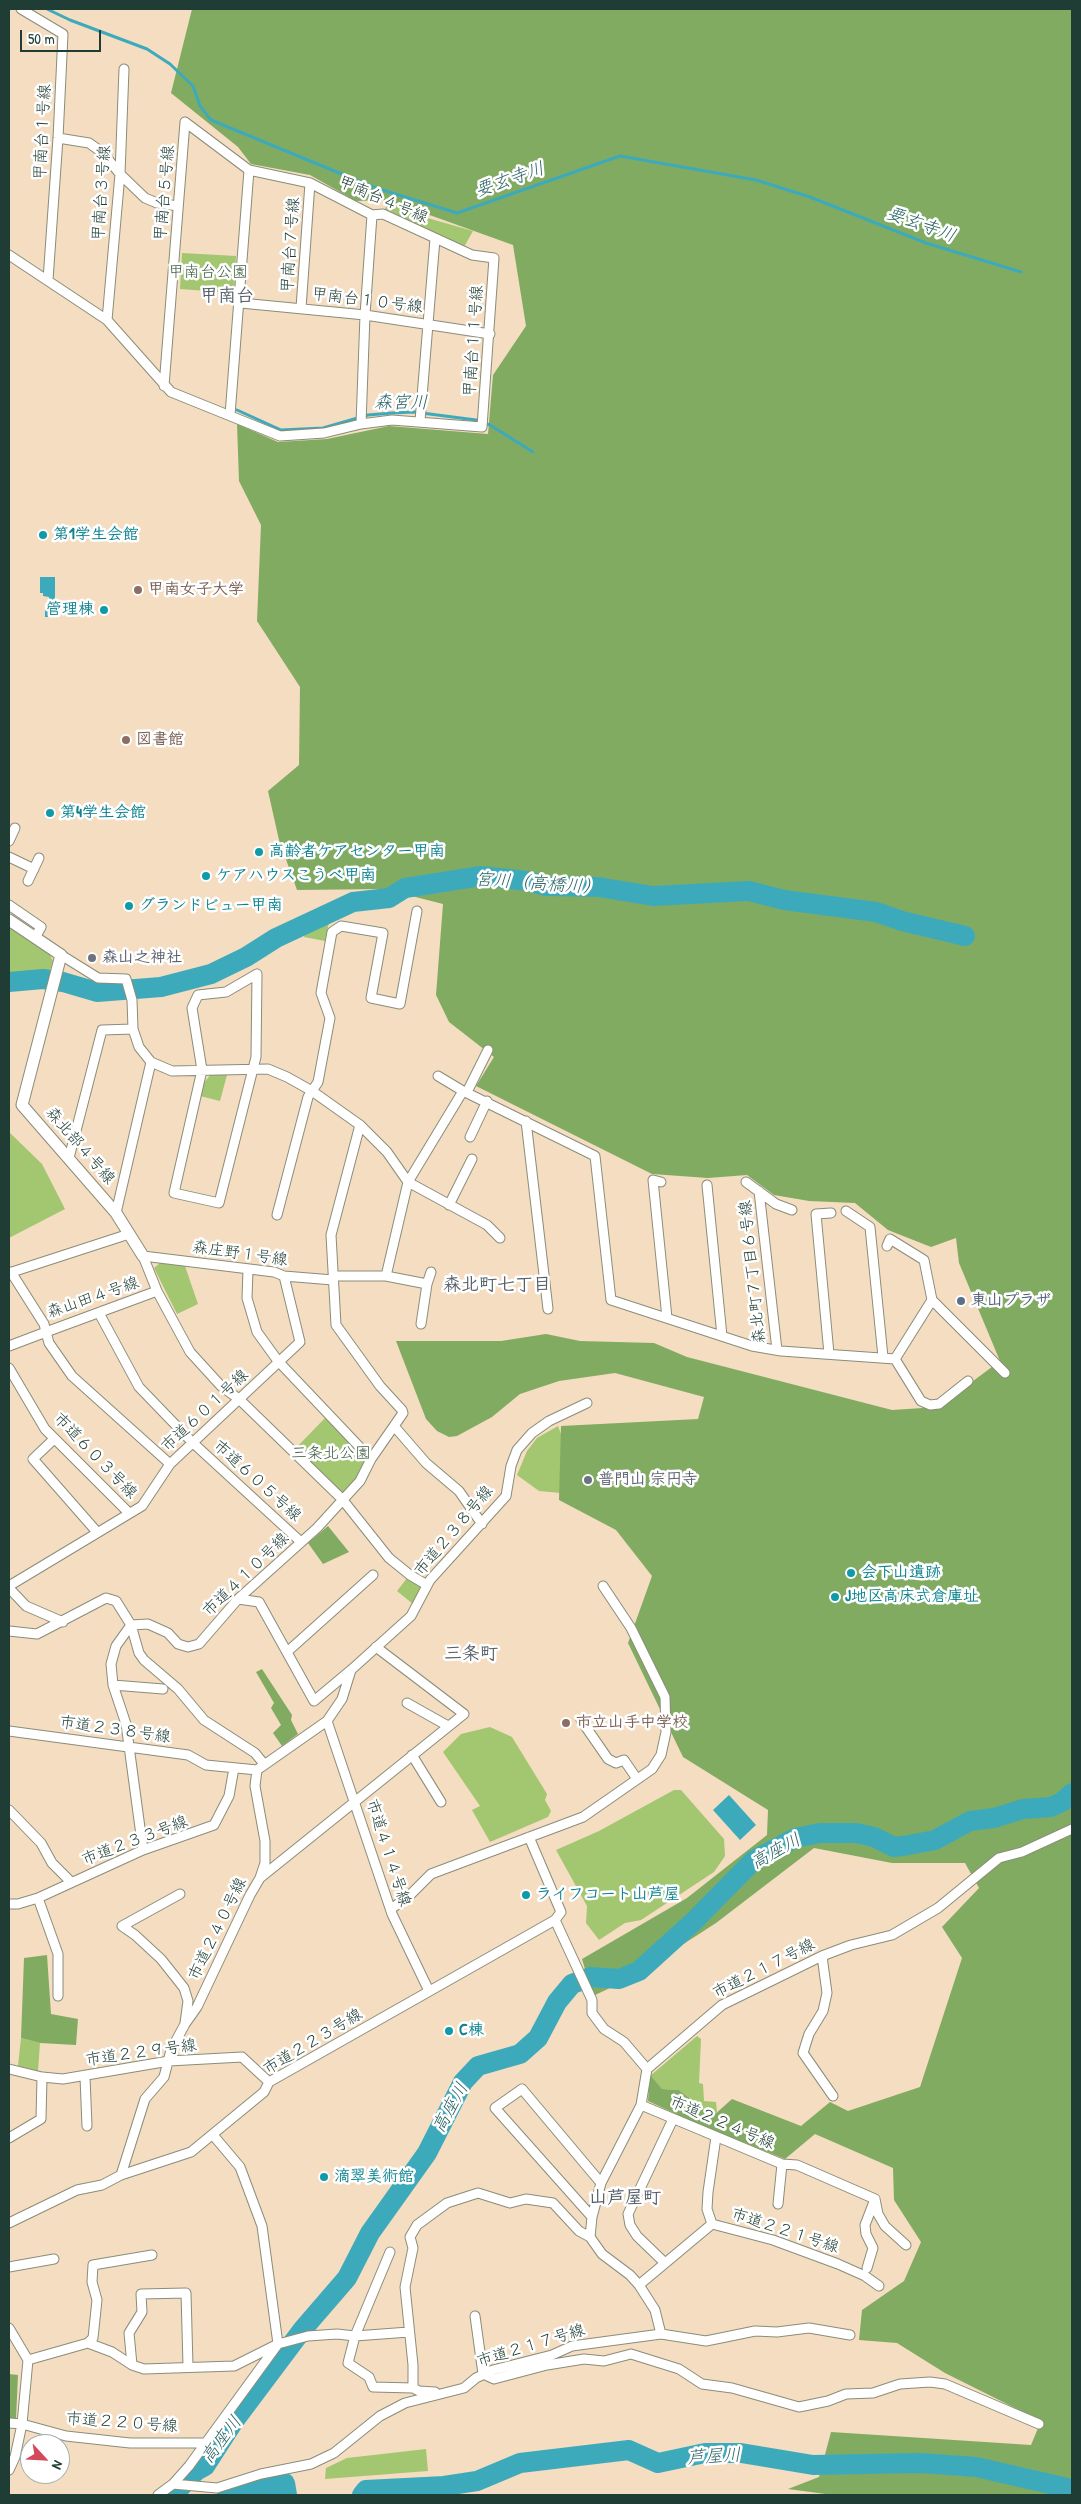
<!DOCTYPE html>
<html>
<head>
<meta charset="utf-8">
<style>
	body { margin:0 }
	#map { position:relative; width:1081px; height:2504px; overflow:hidden; background:#f4ddc1; font-family:"Patrick Hand",sans-serif }
	canvas { display:block }
	.frame { position:absolute; inset:0; border:10px solid #1f3d34; pointer-events:none }
	.north { position:absolute; left:20px; top:2434px; width:50px; height:50px; box-sizing:border-box; background:#fff; border:1px solid #a5b1ae; border-radius:50%; rotate:115deg; font-size:14px; font-weight:700; line-height:20px; text-align:center; color:#1f3d34 }
	.north::after { content:''; display:block; margin:auto; width:18px; height:22px; background:#d1495b; clip-path:polygon(50% 0,100% 100%,50% 72%,0 100%) }
	.scale { position:absolute; left:20px; top:30px; width:81px; height:22px; box-sizing:border-box; border:2px solid #1f3d34; border-top:0; padding-left:6px; font-size:15px; line-height:18px; white-space:nowrap; color:#1f3d34; -webkit-text-stroke:4px #fff; paint-order:stroke }
</style>
</head>
<body>
<div id="map">
<canvas width="1081" height="2504"></canvas>
<div class="frame"></div>
<div class="north">N</div>
<div class="scale">50 m</div>
</div>
<script>
const c = document.querySelector('canvas').getContext('2d');
c.lineJoin = 'round';
function fillPath(path, color) {
  c.fillStyle = color;
  c.fill(path, 'evenodd');
}
function toPath(rows) {
  const path = new Path2D();
  for (const r of rows) {
    path.moveTo(r[0], r[1]);
    for (let i = 2; i < r.length; i += 2) path.lineTo(r[i], r[i + 1]);
  }
  return path;
}
function stroke(path, color, width, dash) {
  c.strokeStyle = color;
  c.lineWidth = width;
  c.lineCap = dash ? 'butt' : 'round';
  c.setLineDash(dash || []);
  c.stroke(path);
}
function label(font, color, halo, rows, align = 'center') {
  c.font = font + ' "Patrick Hand","Klee One",sans-serif';
  c.lineWidth = 5;
  c.setLineDash([]);
  c.textBaseline = 'middle';
  c.strokeStyle = halo;
  c.fillStyle = color;
  for (const [text, x, y, turn = 0] of rows) {
    c.save();
    c.translate(x, y);
    c.rotate((+turn || 0) * Math.PI / 180);
    c.textAlign = isNaN(turn) ? turn : align;
    if (halo) c.strokeText(text, 0, 0);
    c.fillText(text, 0, 0);
    c.restore();
  }
}
const green = toPath([
	[388,202,424,217,473,231,464,247,385,209],
	[182,253,236,256,234,293,180,289],
	[324,921,329,922,325,941,304,937,306,930],
	[9,926,49,953,53,961,49,973,9,974],
	[211,1074,227,1075,220,1101,200,1096,203,1084],
	[9,1132,42,1164,65,1209,9,1238],
	[160,1263,185,1266,198,1304,177,1314,154,1268],
	[325,1418,366,1459,356,1480,341,1495,296,1448],
	[558,1426,567,1450,561,1493,539,1491,517,1475,527,1451,537,1438],
	[408,1577,422,1588,413,1604,397,1591],
	[490,1727,512,1737,547,1794,545,1800,551,1811,548,1817,490,1842,472,1810,480,1806,443,1752,461,1734],
	[674,1790,681,1790,724,1839,725,1856,714,1872,641,1920,625,1923,599,1940,586,1923,587,1906,556,1850,599,1831],
	[697,2036,701,2039,699,2083,703,2084,704,2101,716,2102,717,2112,714,2116,679,2090,662,2089,650,2076],
	[21,2038,40,2043,38,2071,18,2066],
	[426,2449,428,2471,325,2479,326,2468,347,2458]
]);
const forest = toPath([
	[192,9,1072,9,1072,2495,833,2495,788,2489,819,2477,831,2432,1031,2445,1041,2421,945,2373,897,2343,859,2340,862,2310,904,2281,921,2242,894,2200,893,2168,815,2134,785,2159,702,2126,648,2101,650,2075,662,2089,679,2090,713,2116,732,2099,801,2126,830,2102,848,2111,920,2087,962,1958,942,1927,979,1888,965,1863,892,1863,814,1848,716,1923,631,1978,593,1996,582,1959,687,1898,767,1835,768,1810,683,1757,628,1643,652,1576,616,1530,559,1500,561,1426,698,1419,704,1397,615,1373,559,1381,520,1394,492,1417,457,1436,449,1437,437,1431,426,1419,396,1341,501,1341,546,1334,580,1341,654,1343,687,1357,892,1410,938,1407,1000,1361,959,1263,956,1238,931,1247,888,1230,855,1203,809,1201,774,1195,747,1175,708,1178,652,1174,476,1086,494,1057,449,1022,436,995,443,904,384,889,297,890,279,840,268,791,299,765,300,687,257,621,261,525,239,481,237,424,278,442,327,439,389,426,488,434,493,375,526,326,513,245,388,200,356,201,310,175,251,164,238,147,171,93],
	[328,1526,349,1552,323,1564,308,1543],
	[262,1669,292,1715,291,1720,298,1734,282,1746,273,1733,281,1725,271,1708,274,1703,256,1672],
	[47,1955,51,2014,78,2019,76,2045,40,2043,21,2038,24,1958],
	[9,2374,18,2375,16,2419,9,2419]
]);
const water = toPath([
	[40,577,55,577,55,602,59,602,59,617,45,617,45,604,49,604,49,597,43,596,43,593,40,593],
	[729,1795,756,1825,740,1840,713,1810]
]);
const stream = toPath([
	[47,9,70,20,147,49,170,64,193,86,200,106,211,120,373,187,457,213,620,156,756,180,810,197,926,243,1021,272],
	[237,410,281,430,323,428,368,415,392,413,414,412,476,420,490,425,533,452]
]);
const river = toPath([
	[9,982,43,979,63,982,97,992,161,987,211,974,246,957,276,938,353,902,389,898,405,888,481,876,528,881,546,886,598,887,653,896,749,891,784,900,876,912,902,921,965,936],
	[173,2495,196,2471,205,2466,234,2421,303,2329,347,2278,370,2233,427,2153,463,2082,478,2066,520,2054,538,2038,557,2002,572,1984,591,1977,619,1979,639,1971,694,1921,754,1860,795,1838,820,1833,856,1833,874,1837,894,1847,903,1846,935,1840,970,1821,994,1818,1023,1809,1051,1807,1062,1802,1072,1793],
	[227,2495,285,2483,287,2495],
	[362,2495,366,2490,444,2486,477,2481,520,2463,629,2450,658,2463,705,2453,741,2453,813,2465,920,2463,976,2467,1072,2489]
]);
const minor = toPath([
	[21,9,63,34,58,138,48,280],
	[58,138,89,143,103,153,120,174,145,198,157,203,178,206],
	[9,255,107,320,171,392,280,436,324,433,361,424,392,420,482,427,494,258,472,255,383,214,372,215,310,183,249,170,185,122],
	[241,303,365,315,490,334],
	[301,308,310,183],
	[107,320,120,174,124,69],
	[164,386,185,122],
	[230,415,249,170],
	[420,421,435,239],
	[361,424,365,315,372,215],
	[9,841,15,828],
	[9,857,34,869],
	[28,881,39,858],
	[9,905,41,927,35,938],
	[61,955,98,978,126,979,132,1000,133,1029,139,1047,151,1062,172,1071,268,1069,287,1077,312,1091,360,1125,387,1152,408,1182,487,1225,500,1238],
	[257,974,256,1057,219,1203,174,1193,202,1070,192,1008,198,995,226,992,257,974],
	[438,1076,463,1091],
	[467,1092,488,1050],
	[526,1121,548,1309],
	[360,1125,331,1235,336,1325,380,1386,402,1410,403,1413,394,1426,426,1463,459,1491,482,1524],
	[470,1137,487,1101],
	[69,1158,102,1030,133,1029],
	[661,1182,653,1180,667,1318],
	[746,1182,776,1204,792,1210],
	[707,1185,722,1336],
	[759,1191,777,1350],
	[449,1205,472,1159],
	[846,1211,870,1227,883,1357],
	[116,1213,151,1062],
	[277,1215,308,1097,318,1082,330,1018,321,993,332,932,341,926,383,933,371,998,400,1004,417,911],
	[248,1270,247,1298,257,1332,278,1361,371,1459],
	[11,1272,44,1324,46,1332,157,1291],
	[9,1273,129,1234],
	[333,1276,386,1276,427,1284,421,1324],
	[386,1276,408,1182,463,1091,595,1156,611,1300,752,1346,781,1351,895,1359,932,1300,924,1260,890,1239,887,1246],
	[333,1280,284,1276,274,1272,143,1256,157,1291,190,1352,221,1386,239,1399,342,1499,389,1558,410,1575,427,1585],
	[427,1284,431,1272],
	[932,1300,1005,1373],
	[99,1313,139,1387,192,1442,301,1542],
	[9,1346,46,1332,49,1343,72,1376,170,1464],
	[829,1354,816,1214,831,1213],
	[895,1359,921,1401,930,1405,939,1404,968,1381],
	[9,1368,45,1429,129,1513],
	[54,1439,33,1459,97,1532],
	[9,1586,142,1506,170,1464,300,1342,284,1276],
	[9,1588,26,1606,63,1622],
	[238,1599,259,1602,314,1701,351,1670],
	[9,1631,37,1634,106,1598,116,1601,131,1625,139,1653,144,1660,178,1689,204,1720,255,1753,264,1764],
	[287,1652,373,1575],
	[113,1685,163,1689],
	[407,1703,448,1726],
	[581,1720,608,1759,616,1763,624,1760,637,1779],
	[327,1721,392,1914,429,1991],
	[9,1731,188,1755,206,1765,257,1770,327,1721,342,1699,351,1670,411,1616,430,1580,506,1496,511,1466,517,1450,532,1433,549,1421,587,1403],
	[412,1755,441,1802],
	[257,1770,255,1786,265,1841,265,1863,260,1878],
	[9,1810,41,1843,52,1863,71,1882],
	[529,1837,561,1912,555,1920,592,2000,592,2013,604,2029,624,2042,647,2069],
	[143,1850,126,1724,113,1685,111,1664,116,1646,131,1625,148,1624,168,1633,178,1644,188,1647,199,1644,238,1599,317,1528,360,1481,371,1459,394,1426],
	[180,1894,122,1926,135,1935,161,1959,184,1988,188,2001,185,2023],
	[38,1898,58,1954,58,1996],
	[9,1904,18,1904,38,1898,143,1850,214,1825,229,1796,234,1768],
	[391,1909,410,1895,431,1874,583,1817,652,1769,661,1755,666,1732,665,1697,631,1628,603,1586],
	[822,1956,827,1993,823,2011,809,2034,803,2053,833,2096],
	[9,2069,42,2077,63,2079,169,2061,242,2057,269,2082],
	[85,2077,87,2126],
	[641,2105,782,2164,778,2204],
	[9,2138,41,2119,42,2077],
	[782,2164,797,2165,875,2199,865,2225,866,2234,873,2248,867,2268],
	[121,2175,145,2099,164,2077,171,2050,185,2024,197,2007,250,1895,260,1878,464,1714,376,1647],
	[875,2199,878,2214,885,2226,906,2245],
	[592,2217,495,2108,522,2089,601,2183],
	[9,2223,77,2190,102,2185,121,2175,191,2152,264,2092,269,2082,555,1920],
	[712,2224,707,2209,708,2192,716,2137],
	[665,2263,637,2236,630,2225,628,2214,673,2119],
	[9,2267,54,2259],
	[639,2285,712,2224,773,2240,838,2264,865,2276,879,2286],
	[475,2316,483,2374,494,2379,547,2365,584,2359,604,2361,631,2354,679,2369,702,2384,732,2388,799,2407,828,2401,846,2394,873,2393,900,2384,930,2382,945,2384,1039,2424],
	[9,2328,28,2360,22,2424,15,2457,9,2470],
	[661,2334,706,2341,755,2331,777,2332,809,2328,850,2335],
	[355,2336,390,2252],
	[355,2336,409,2332],
	[88,2343,93,2338,97,2300,92,2282,93,2265,152,2255],
	[28,2360,88,2343,112,2352,132,2365,144,2369,234,2366,278,2344,308,2336,337,2334,355,2336,348,2363,369,2377,373,2387,413,2388],
	[132,2365,129,2333,142,2312,141,2294,186,2293,188,2366],
	[435,2392,419,2391,413,2388,413,2365,405,2287,413,2248,410,2237,417,2225,447,2203,478,2193,510,2203,526,2199,553,2203,579,2231,590,2237],
	[9,2423,22,2424,66,2436,130,2443,205,2443],
	[173,2484,217,2488,261,2474,311,2464,334,2453,380,2416,405,2403,464,2388,476,2378,493,2370,552,2355,572,2346,661,2334,655,2310,639,2285,630,2275,602,2254,590,2237,592,2217,601,2183,641,2105,647,2069,722,2005,822,1956,851,1945,892,1935,938,1908,999,1858,1022,1852,1072,1829],
	[158,2495,173,2484,189,2466,278,2344,262,2226,240,2167,213,2135]
]);
const tertiary = toPath([
	[9,920,61,955,22,1105,116,1213,143,1256]
]);
const markers = [
	[43,535,5,"#0f9aa8"],
	[138,590,5,"#8d6e63"],
	[104,610,5,"#0f9aa8"],
	[126,740,5,"#8d6e63"],
	[50,813,5,"#0f9aa8"],
	[259,852,5,"#0f9aa8"],
	[206,876,5,"#0f9aa8"],
	[129,906,5,"#0f9aa8"],
	[92,958,5,"#6b7280"],
	[961,1301,5,"#5c6f8a"],
	[588,1480,5,"#6b7280"],
	[851,1573,5,"#0f9aa8"],
	[835,1597,5,"#0f9aa8"],
	[566,1723,5,"#8d6e63"],
	[526,1895,5,"#0f9aa8"],
	[449,2031,5,"#0f9aa8"],
	[324,2177,5,"#0f9aa8"]
];
const streetNames = [
	["甲南台１号線",43,132,-87],
	["甲南台３号線",102,193,-86],
	["甲南台５号線",165,193,-85],
	["甲南台４号線",383,200,23],
	["甲南台７号線",291,245,-86],
	["甲南台１０号線",367,301,7],
	["甲南台１１号線",474,341,-86],
	["森北部４号線",80,1146,49],
	["森庄野１号線",240,1254,8],
	["森北町７丁目６号線",753,1272,-96],
	["森山田４号線",93,1298,-19],
	["市道６０１号線",205,1411,-43],
	["市道６０３号線",95,1456,46],
	["市道６０５号線",257,1481,42],
	["市道２３８号線",454,1531,-50],
	["市道４１０号線",246,1575,-44],
	["市道２３８号線",115,1730,8],
	["市道２３３号線",135,1841,-21],
	["市道４１４号線",388,1853,72],
	["市道２４０号線",218,1929,-64],
	["市道２１７号線",764,1969,-27],
	["市道２２３号線",313,2042,-31],
	["市道２２９号線",141,2053,-8],
	["市道２２４号線",722,2123,23],
	["市道２２１号線",785,2231,18],
	["市道２１７号線",531,2346,-17],
	["市道２２０号線",122,2423,4]
];
const parkNames = [
	["甲南台公園",208,273],
	["三条北公園",331,1454]
];
const cultureNames = [
	["第1学生会館",53,535],
	["管理棟",94,610,"right"],
	["第4学生会館",60,813],
	["高齢者ケアセンター甲南",269,852],
	["ケアハウスこうべ甲南",216,876],
	["グランドビュー甲南",139,906],
	["会下山遺跡",861,1573],
	["J地区高床式倉庫址",845,1597],
	["ライフコート山芦屋",536,1895],
	["C棟",459,2031],
	["滴翠美術館",334,2177]
];
const educationNames = [
	["甲南女子大学",148,590],
	["図書館",136,740],
	["市立山手中学校",576,1723]
];
const worshipNames = [
	["森山之神社",102,958],
	["普門山 宗円寺",598,1480]
];
const serviceNames = [
	["東山プラザ",971,1301]
];
const waterNames = [
	["要玄寺川",510,180,-19],
	["要玄寺川",921,225,20],
	["森宮川",401,403],
	["宮川（高橋川）",538,884,4],
	["高座川",776,1852,-29],
	["高座川",451,2108,-61],
	["高座川",222,2440,-53],
	["芦屋川",714,2457,-3]
];
const neighbourhoodNames = [
	["甲南台",227,296],
	["森北町七丁目",497,1285],
	["三条町",471,1654],
	["山芦屋町",625,2198]
];
fillPath(green, '#a3c670');
fillPath(forest, '#82ab62');
fillPath(water, '#3daabc');
stroke(stream, '#3daabc', 3);
stroke(river, '#3daabc', 20);
stroke(minor, '#8a8d7a', 11);
stroke(tertiary, '#8a8d7a', 13);
stroke(minor, '#fff', 9);
stroke(tertiary, '#fff', 11);
for (const [x, y, r, color] of markers) {
  const dot = new Path2D();
  dot.arc(x, y, r, 0, 2 * Math.PI);
  c.fillStyle = color;
  c.fill(dot);
  stroke(dot, '#fff', 2);
}
label('16px', '#1f3d34', '#fff', streetNames);
label('16px', '#405f43', '#fff', parkNames);
label('bold 16px', '#0d838f', '#fff', cultureNames, 'left');
label('bold 16px', '#785e54', '#fff', educationNames, 'left');
label('bold 16px', '#5b616d', '#fff', worshipNames, 'left');
label('bold 16px', '#4e5e75', '#fff', serviceNames, 'left');
label('italic 18px', '#2a6364', '#fff', waterNames);
label('bold 18px', '#565f68', '#fff', neighbourhoodNames);
</script>
</body>
</html>
